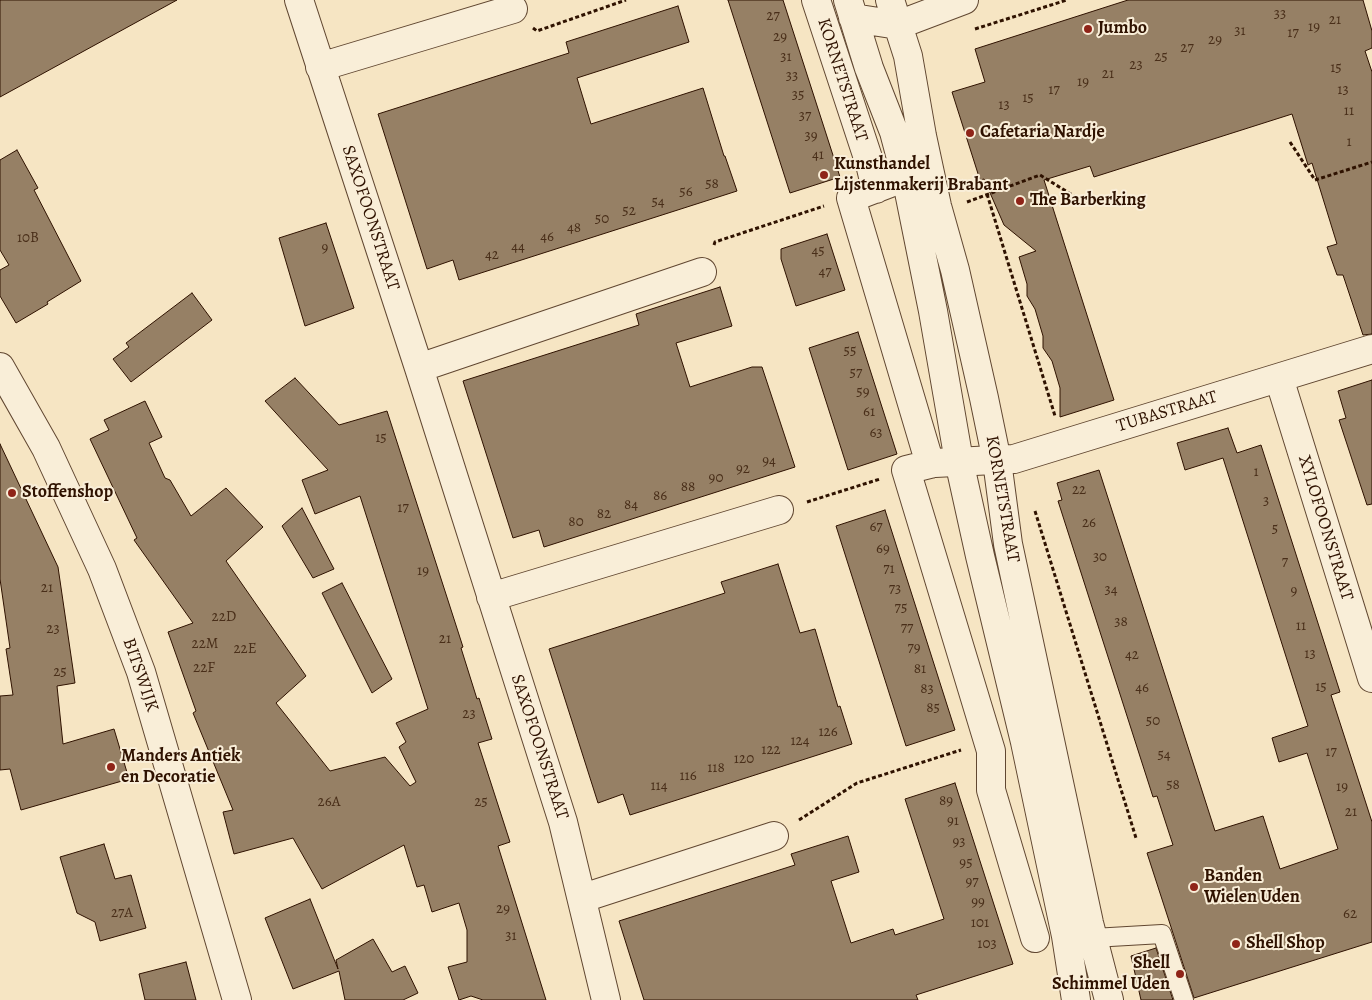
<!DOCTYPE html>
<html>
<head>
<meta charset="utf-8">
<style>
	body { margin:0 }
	canvas { display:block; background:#f6e5c3 }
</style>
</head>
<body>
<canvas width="1372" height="1000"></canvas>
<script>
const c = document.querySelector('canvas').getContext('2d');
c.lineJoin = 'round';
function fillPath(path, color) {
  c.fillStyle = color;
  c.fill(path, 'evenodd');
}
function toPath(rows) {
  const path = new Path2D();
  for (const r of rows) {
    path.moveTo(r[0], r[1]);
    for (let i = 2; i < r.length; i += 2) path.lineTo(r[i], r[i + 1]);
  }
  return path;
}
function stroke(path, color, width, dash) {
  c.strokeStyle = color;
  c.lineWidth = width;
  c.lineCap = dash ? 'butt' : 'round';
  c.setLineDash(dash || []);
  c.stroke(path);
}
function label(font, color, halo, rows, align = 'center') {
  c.font = font + ' Alegreya,serif';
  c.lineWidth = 4;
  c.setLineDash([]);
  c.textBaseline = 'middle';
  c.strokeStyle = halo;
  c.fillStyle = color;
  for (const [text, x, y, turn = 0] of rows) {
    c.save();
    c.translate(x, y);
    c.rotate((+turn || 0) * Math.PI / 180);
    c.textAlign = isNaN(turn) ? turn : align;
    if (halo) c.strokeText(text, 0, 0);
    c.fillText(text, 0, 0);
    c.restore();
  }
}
const building = toPath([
	[0,0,177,0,0,97,0,0],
	[728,0,783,0,840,177,790,193,728,0],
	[1128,0,1363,0,1372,31,1372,48,1365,51,1372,72,1372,334,1363,335,1343,275,1337,275,1327,247,1337,244,1312,163,1308,165,1292,114,1094,177,1090,166,1044,180,1114,400,1060,417,1060,388,1052,361,1043,348,1043,336,1035,309,1027,296,1027,284,1019,257,1036,251,1004,225,984,179,980,180,952,92,985,82,975,49,1128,0],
	[678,6,689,42,577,78,591,124,703,88,724,156,725,156,737,191,459,280,453,260,427,269,378,114,569,53,566,42,678,6],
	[17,150,38,188,34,190,81,281,47,302,48,304,16,323,0,296,0,270,9,265,0,250,0,160,17,150],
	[326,223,354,308,305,326,279,238,326,223],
	[827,234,845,290,796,306,781,259,781,249,827,234],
	[720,287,732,326,676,343,690,387,752,367,762,367,795,467,544,547,539,530,513,538,463,381,639,325,636,314,720,287],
	[192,293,212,320,131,382,113,359,129,347,126,343,192,293],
	[858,332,897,454,848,470,809,348,858,332],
	[295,378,339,425,387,411,463,647,461,648,477,699,479,698,492,739,478,743,510,842,498,846,546,1000,483,1000,471,996,459,1000,448,967,467,962,467,930,459,903,432,912,424,885,417,887,404,845,322,889,293,838,234,854,223,812,233,810,193,713,196,711,168,632,193,623,134,540,137,538,90,439,109,430,104,420,145,401,162,437,149,443,165,478,170,480,191,516,226,488,263,527,226,561,306,676,276,703,330,771,385,757,410,786,416,782,399,747,406,742,396,723,428,709,360,496,315,514,302,480,328,470,265,401,295,378],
	[1372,380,1372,504,1367,505,1339,420,1346,418,1338,391,1372,380],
	[1228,428,1237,453,1261,445,1340,692,1331,695,1372,822,1372,942,1194,998,1147,853,1173,845,1157,796,1153,797,1058,501,1062,500,1057,483,1099,470,1215,831,1263,816,1280,869,1338,849,1307,753,1279,762,1272,738,1308,726,1223,458,1185,470,1177,443,1228,428],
	[0,444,58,567,75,683,57,686,63,744,114,729,129,779,21,810,10,769,0,770,0,696,13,695,6,649,10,648,0,579,0,444],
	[302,508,334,569,313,578,282,526,302,508],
	[885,510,955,730,906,746,836,526,885,510],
	[778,564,800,633,815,629,838,707,840,706,852,744,630,815,623,794,598,803,549,649,725,593,721,582,778,564],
	[342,583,392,679,372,693,322,593,342,583],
	[955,783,1013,964,916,995,918,1000,644,1000,619,921,795,865,791,854,848,836,859,872,831,881,851,943,893,929,895,935,944,919,905,799,955,783],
	[104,844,115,879,131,875,146,928,100,941,95,922,77,913,60,857,104,844],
	[310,899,338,969,336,960,373,939,392,972,405,966,418,993,403,1000,345,1000,339,971,293,989,265,918,310,899],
	[1156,948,1173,1000,1141,1000,1131,956,1156,948],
	[186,962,196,1000,145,1000,139,974,186,962]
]);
const path = toPath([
	[533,28,537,31,626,0],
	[975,29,1067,0],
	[1290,142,1315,180,1372,162],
	[987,194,1055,416],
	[967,202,1040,175,1090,206],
	[714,245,715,242,824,206],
	[807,502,880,479],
	[1035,511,1136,838],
	[799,820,857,783,961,750]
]);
const service = toPath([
	[1093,938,1162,934,1184,1000]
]);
const minor = toPath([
	[299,0,419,368,563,822,606,1000],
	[816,0,870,164,876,189],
	[320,67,513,9],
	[906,177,851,198,930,464,906,470,991,751,991,790,1035,938],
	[0,367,46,448,102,569,141,672,237,1000],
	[419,368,702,272],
	[1279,378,1372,678],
	[935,463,1014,459,1372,349],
	[491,597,779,510],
	[583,898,774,836]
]);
const tertiary = toPath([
	[848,0,869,68,894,132,906,177,933,311,959,461,980,556,1025,742,1066,936,1076,1000],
	[890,0,908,56,922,136,937,206,955,270,984,398,997,461,1008,544,1089,923,1109,1000],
	[853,18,898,25,964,0]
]);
const markers = [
	[1088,29,5,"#8f2418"],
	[970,133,5,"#8f2418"],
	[824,175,5,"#8f2418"],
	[1020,201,5,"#8f2418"],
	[12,493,5,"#8f2418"],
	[111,767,5,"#8f2418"],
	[1194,887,5,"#8f2418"],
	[1236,944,5,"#8f2418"],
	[1180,974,5,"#8f2418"]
];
const numberNames = [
	["33",1280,14],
	["27",773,16],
	["21",1335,20],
	["19",1314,27],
	["31",1240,31],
	["17",1293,33],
	["29",780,37],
	["29",1215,40],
	["27",1187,48],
	["31",786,57],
	["25",1161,57],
	["23",1136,65],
	["15",1336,68],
	["21",1108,74],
	["33",792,76],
	["19",1083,82],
	["17",1054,90],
	["13",1343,90],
	["35",798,95],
	["15",1028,98],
	["13",1004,105],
	["11",1349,111],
	["37",805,116],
	["39",811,136],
	["1",1349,142],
	["41",818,155],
	["58",712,184],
	["56",686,192],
	["54",658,202],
	["52",629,211],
	["50",602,219],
	["48",574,228],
	["46",547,237],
	["10B",28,238],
	["44",518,247],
	["9",325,248],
	["45",818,251],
	["42",492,255],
	["47",825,272],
	["55",850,351],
	["57",856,373],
	["59",863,392],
	["61",869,412],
	["63",876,433],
	["15",381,438],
	["94",769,461],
	["92",743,469],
	["1",1256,472],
	["90",716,478],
	["88",688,487],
	["22",1079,490],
	["86",660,496],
	["3",1266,501],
	["84",631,505],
	["17",403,508],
	["82",604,514],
	["80",576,522],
	["26",1089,523],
	["67",876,527],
	["5",1275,529],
	["69",883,549],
	["30",1100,557],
	["7",1285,562],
	["71",889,569],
	["19",423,571],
	["21",47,588],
	["73",895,589],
	["34",1111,590],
	["9",1294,591],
	["75",901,608],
	["22D",224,617],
	["38",1121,622],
	["11",1301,626],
	["77",907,628],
	["23",53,629],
	["21",445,639],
	["22M",205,644],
	["79",914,648],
	["22E",245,649],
	["13",1310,654],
	["42",1132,655],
	["22F",204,668],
	["81",920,669],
	["25",60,672],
	["15",1321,687],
	["46",1142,688],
	["83",927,689],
	["85",933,708],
	["23",469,714],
	["50",1153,721],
	["126",828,732],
	["124",800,741],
	["122",771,750],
	["17",1331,752],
	["54",1164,755],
	["120",744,759],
	["118",716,768],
	["116",688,776],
	["58",1173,785],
	["114",659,786],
	["19",1342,787],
	["89",946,801],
	["26A",329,802],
	["25",481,802],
	["21",1351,812],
	["91",953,821],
	["93",959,842],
	["95",966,863],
	["97",972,882],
	["99",978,902],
	["29",503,909],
	["27A",122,913],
	["62",1350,914],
	["101",980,923],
	["31",511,936],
	["103",987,944]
];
const poiNames = [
	["Jumbo",1098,29],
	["Cafetaria Nardje",980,133],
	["Kunsthandel",834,165],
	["Lijstenmakerij Brabant",834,186],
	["The Barberking",1030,201],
	["Stoffenshop",22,493],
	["Manders Antiek",121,757],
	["en Decoratie",121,778],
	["Banden",1204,877],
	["Wielen Uden",1204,898],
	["Shell Shop",1246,944],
	["Shell",1170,964,"right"],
	["Schimmel Uden",1170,985,"right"]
];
const streetNames = [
	["KORNETSTRAAT",842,80,72],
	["SAXOFOONSTRAAT",370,218,72],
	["TUBASTRAAT",1167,412,-17],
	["KORNETSTRAAT",1002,499,80],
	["XYLOFOONSTRAAT",1325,528,73],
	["BITSWIJK",140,675,71],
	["SAXOFOONSTRAAT",539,747,72]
];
fillPath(building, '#968065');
stroke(building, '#2f1200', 1);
stroke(service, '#614731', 20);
stroke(minor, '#614731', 30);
stroke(tertiary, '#614731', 30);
stroke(path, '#2f1200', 3, [4, 2.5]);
stroke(service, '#f9eed8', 18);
stroke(minor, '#f9eed8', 28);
stroke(tertiary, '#f9eed8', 28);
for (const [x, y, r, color] of markers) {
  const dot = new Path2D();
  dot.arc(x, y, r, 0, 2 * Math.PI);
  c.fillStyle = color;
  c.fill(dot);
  stroke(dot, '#f9eed8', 2);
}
label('15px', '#492e19', null, numberNames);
label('bold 18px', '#2f1200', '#f9eed8', poiNames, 'left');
label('18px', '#2f1200', '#f9eed8', streetNames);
</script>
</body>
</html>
